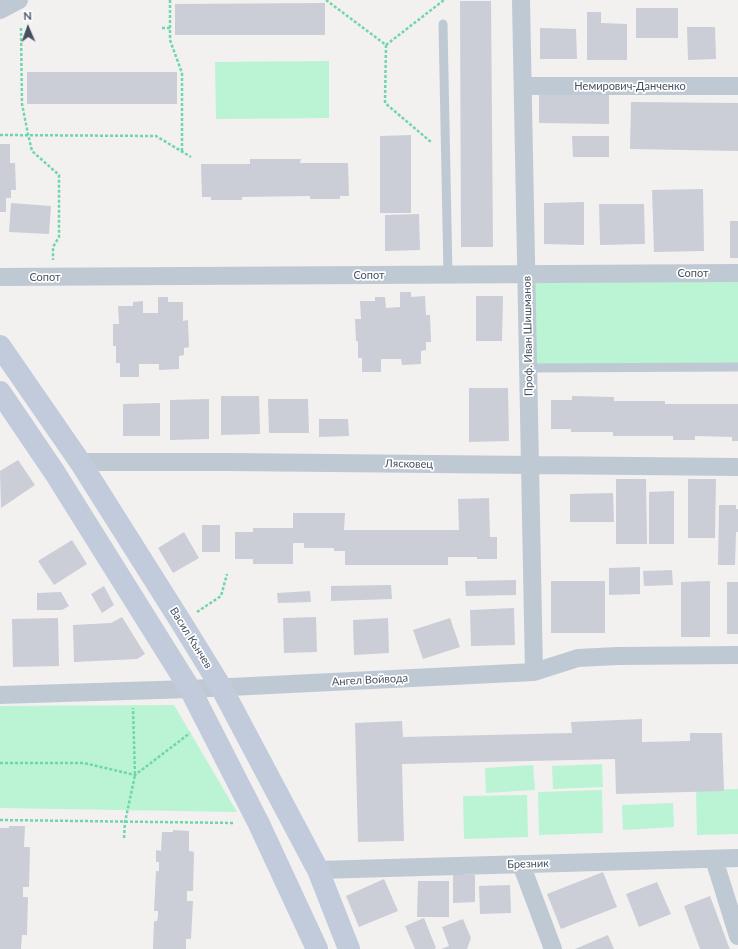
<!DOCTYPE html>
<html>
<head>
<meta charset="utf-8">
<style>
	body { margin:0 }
	#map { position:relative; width:738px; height:949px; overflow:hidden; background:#f3f0f0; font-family:Lato,sans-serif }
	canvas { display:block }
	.north { position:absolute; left:8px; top:8px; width:40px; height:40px; -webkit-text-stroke:3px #fff; paint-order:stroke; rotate:358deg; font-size:11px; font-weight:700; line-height:16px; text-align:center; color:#465160 }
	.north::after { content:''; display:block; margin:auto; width:14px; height:18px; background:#465160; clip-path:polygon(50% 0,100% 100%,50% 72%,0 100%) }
</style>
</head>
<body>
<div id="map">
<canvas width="738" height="949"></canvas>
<div class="north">N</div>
</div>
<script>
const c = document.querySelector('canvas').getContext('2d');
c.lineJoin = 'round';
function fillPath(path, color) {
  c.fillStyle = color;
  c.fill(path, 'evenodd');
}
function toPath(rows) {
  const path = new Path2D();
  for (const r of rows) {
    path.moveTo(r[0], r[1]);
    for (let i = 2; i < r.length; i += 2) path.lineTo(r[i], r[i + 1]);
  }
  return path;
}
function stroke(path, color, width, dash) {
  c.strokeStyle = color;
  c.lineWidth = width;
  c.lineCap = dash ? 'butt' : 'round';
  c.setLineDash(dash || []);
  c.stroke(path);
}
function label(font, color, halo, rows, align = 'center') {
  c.font = font + ' Lato,sans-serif';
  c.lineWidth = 3.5;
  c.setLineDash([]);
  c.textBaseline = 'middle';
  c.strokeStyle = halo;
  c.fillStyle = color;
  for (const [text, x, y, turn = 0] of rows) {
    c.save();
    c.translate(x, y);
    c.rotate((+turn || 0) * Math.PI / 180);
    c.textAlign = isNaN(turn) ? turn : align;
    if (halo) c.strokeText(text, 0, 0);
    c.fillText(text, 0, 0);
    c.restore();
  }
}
const green = toPath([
	[329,61,329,118,216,119,215,62],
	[738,273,738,367,528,368,526,274],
	[174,705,237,812,0,808,0,706],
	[602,764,603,787,553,789,552,766],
	[533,765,535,790,486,793,485,768],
	[738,789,738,834,697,835,696,790],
	[602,790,603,833,539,835,538,792],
	[527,795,528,837,464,839,463,796],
	[673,803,674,827,623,830,622,805]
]);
const building = toPath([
	[460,1,491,1,493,247,461,247],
	[325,3,325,35,175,35,175,4],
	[636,8,678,8,678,38,636,38],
	[587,12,601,12,601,23,627,24,627,60,587,60],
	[687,27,715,27,716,59,688,60],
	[540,28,576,29,577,59,540,59],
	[27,72,177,72,177,104,27,104],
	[539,95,609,95,609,124,539,123],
	[631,102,738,103,738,151,630,149],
	[411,135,411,213,380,213,380,136],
	[572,136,609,136,609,157,573,157],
	[0,144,10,144,10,163,15,163,16,190,11,190,11,198,6,198,6,212,0,212],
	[250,159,301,159,300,163,348,163,349,196,340,196,340,199,310,199,310,196,242,197,242,200,211,200,211,197,202,197,201,164,250,164],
	[703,189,704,251,654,252,652,190],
	[584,202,584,245,544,244,544,203],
	[11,203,51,206,49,234,9,232],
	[599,204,644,204,645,244,600,245],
	[419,214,420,250,385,251,385,215],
	[730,221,738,221,738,258,730,258],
	[400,292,411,292,411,297,425,296,426,315,430,315,431,342,426,342,426,350,421,351,421,364,402,365,401,359,381,359,381,372,362,372,362,358,358,358,358,341,356,341,355,319,361,319,360,301,375,301,375,297,385,297,386,308,400,307],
	[476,296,503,296,502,341,476,341],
	[158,297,168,297,168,302,183,302,183,321,188,320,189,347,184,348,184,355,179,356,179,369,159,370,159,364,139,364,139,377,120,377,120,363,116,363,116,346,113,346,113,324,119,324,118,306,133,306,133,302,143,301,143,313,158,313],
	[469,388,508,388,509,441,469,442],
	[221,396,259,396,260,434,221,435],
	[572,396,614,397,614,401,665,401,665,404,738,404,738,441,732,441,732,437,695,436,695,440,673,440,673,436,613,436,613,432,571,432,571,429,551,429,551,400,572,400],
	[209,399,209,439,170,440,170,400],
	[268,399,308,399,309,433,269,433],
	[160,403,160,436,123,436,123,404],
	[319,419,348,419,349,436,319,437],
	[18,460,35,485,1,508,0,471],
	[616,479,646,479,647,544,616,544],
	[688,479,716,479,715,538,688,538],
	[674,491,674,544,649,544,649,492],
	[613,493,614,522,570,522,570,494],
	[489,498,490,537,497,537,497,559,477,559,477,557,448,557,448,565,345,565,345,551,334,551,334,548,304,548,304,543,293,543,293,564,253,564,253,559,235,559,235,532,253,532,253,528,293,528,293,513,345,513,344,530,459,530,458,499],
	[719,505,736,505,736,509,738,509,738,532,736,532,735,565,718,565],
	[202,525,220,525,220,552,202,552],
	[184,532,199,558,173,573,158,548],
	[72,540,87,564,54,585,38,561],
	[640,567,640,594,609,595,609,568],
	[672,570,673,585,644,586,643,571],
	[516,580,516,595,466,596,465,581],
	[551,581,605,581,605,633,551,633],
	[710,581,710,637,681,637,681,582],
	[727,582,738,582,738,634,727,634],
	[391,585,392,599,331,601,331,586],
	[104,586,114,605,102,613,91,594],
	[310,591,311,602,278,603,277,593],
	[61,592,69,606,62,610,37,610,37,593],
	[514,608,515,645,471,646,470,610],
	[122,617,145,654,137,659,74,662,73,625,111,623],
	[316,617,317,652,284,653,283,618],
	[58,618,59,666,13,667,12,619],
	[388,618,389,653,354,655,353,620],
	[450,618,460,647,423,659,413,630],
	[642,719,642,742,690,741,690,733,722,733,724,791,616,794,615,759,402,764,404,841,358,842,355,723,402,721,403,737,572,733,571,722],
	[9,826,25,826,24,847,30,847,29,887,23,887,23,897,28,897,27,935,22,935,21,949,0,949,0,828,9,828],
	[173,830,189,831,189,851,194,852,193,891,187,891,187,901,193,901,191,939,186,939,186,949,153,949,154,921,157,921,158,916,158,911,154,911,156,871,159,871,159,862,156,862,156,850,161,851,162,832,173,832],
	[603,872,617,907,561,929,547,894],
	[453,875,475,875,475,902,453,903],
	[384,879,398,911,359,927,346,896],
	[418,881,449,881,449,917,417,917],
	[657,882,671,914,639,927,626,894],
	[510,885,511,913,480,914,479,886],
	[710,896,729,947,730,949,700,949,684,906],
	[424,918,436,948,434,949,415,949,405,926],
	[463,919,471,938,467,949,441,949,449,946,442,927],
	[608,935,614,949,575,949]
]);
const path = toPath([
	[170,0,170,40,182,73,182,151],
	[326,0,386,45,385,103,431,142],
	[21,28,22,104,28,134,32,151,59,175,59,237,53,247,53,260],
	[162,28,170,28],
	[386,45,444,0],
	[0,135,156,136,191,157],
	[197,612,221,596,227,574],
	[0,763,84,763,135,775,190,733],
	[0,820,235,823],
	[124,838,125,822,135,775,133,708]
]);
const lane = toPath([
	[443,24,448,275],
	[528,368,738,367]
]);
const street = toPath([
	[521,0,534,672],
	[0,10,19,0],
	[523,86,738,86],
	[0,277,738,273],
	[80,462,228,462,738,467],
	[0,695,190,689,534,672,578,658,617,656,738,655],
	[714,859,738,936],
	[521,864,553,949],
	[318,870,738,858]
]);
const secondary = toPath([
	[0,346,80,462,181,622,221,687,318,870,349,949],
	[0,392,55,473,190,689,259,824,317,949]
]);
const streetNames = [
	["Немирович-Данченко",630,86],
	["Сопот",693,273],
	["Сопот",369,275],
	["Сопот",45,277],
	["Проф. Иван Шишманов",528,336,-91],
	["Лясковец",409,464,1],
	["Васил Кънчев",191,638,58],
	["Ангел Войвода",370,680,-3],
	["Брезник",528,864,-2]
];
fillPath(green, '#baf4d5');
fillPath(building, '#cbced6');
stroke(path, '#6ed6ab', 2.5, [3, 2]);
stroke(lane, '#bfc9d3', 9);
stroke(street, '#bfc9d3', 18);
stroke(secondary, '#c1cbdb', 22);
label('11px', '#465160', '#fff', streetNames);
</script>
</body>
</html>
